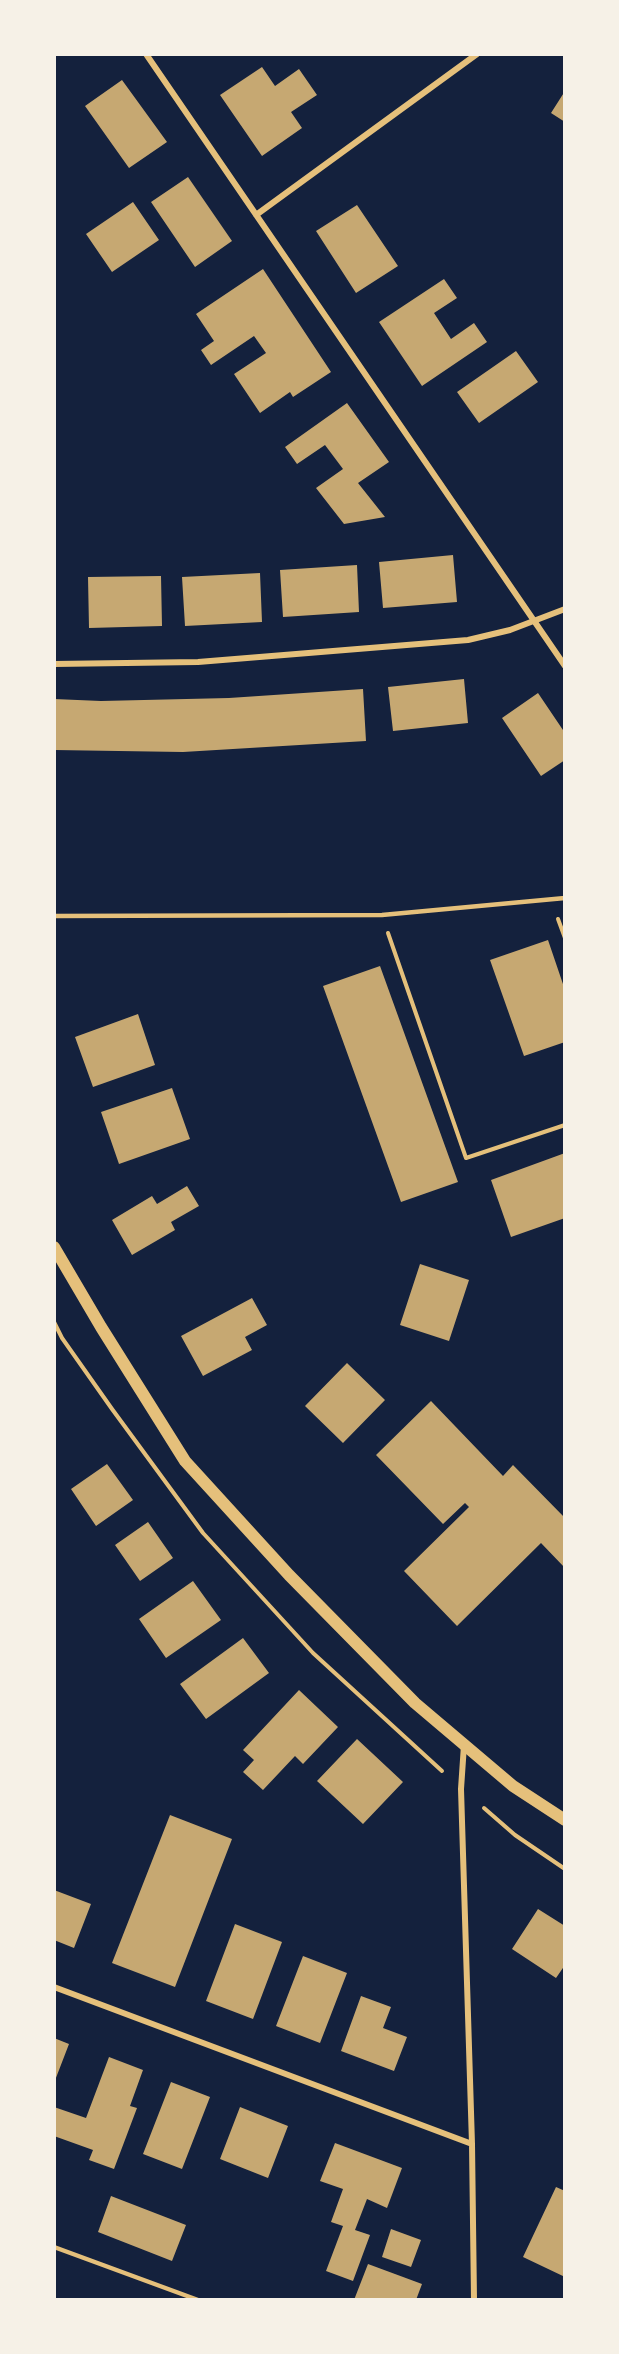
<!DOCTYPE html>
<html>
<head>
<meta charset="utf-8">
<style>
	body { margin:0 }
	#map { position:relative; width:619px; height:2354px; overflow:hidden; background:#14213d; font-family:"Space Grotesk",sans-serif }
	canvas { display:block }
	.frame { position:absolute; inset:0; border:56px solid #f6f1e7; pointer-events:none }
</style>
</head>
<body>
<div id="map">
<canvas width="619" height="2354"></canvas>
<div class="frame"></div>
</div>
<script>
const c = document.querySelector('canvas').getContext('2d');
c.lineJoin = 'round';
function fillPath(path, color) {
  c.fillStyle = color;
  c.fill(path, 'evenodd');
}
function toPath(rows) {
  const path = new Path2D();
  for (const r of rows) {
    path.moveTo(r[0], r[1]);
    for (let i = 2; i < r.length; i += 2) path.lineTo(r[i], r[i + 1]);
  }
  return path;
}
function stroke(path, color, width, dash) {
  c.strokeStyle = color;
  c.lineWidth = width;
  c.lineCap = dash ? 'butt' : 'round';
  c.setLineDash(dash || []);
  c.stroke(path);
}
const building = toPath([
	[262,67,275,86,299,69,317,95,291,112,302,128,262,156,220,95],
	[122,80,167,142,129,168,85,106],
	[565,91,565,122,551,113],
	[188,177,232,241,195,267,151,202],
	[133,202,159,240,112,272,86,234],
	[357,205,398,266,356,293,316,231],
	[263,269,331,372,293,397,290,392,260,413,234,374,266,353,254,336,211,365,201,350,214,341,196,314],
	[444,279,457,298,434,313,451,339,474,323,487,342,422,386,379,322],
	[516,351,538,382,479,423,457,392],
	[347,403,389,462,358,483,385,517,344,524,316,488,343,469,325,445,297,464,285,447],
	[453,555,457,602,383,608,379,562],
	[357,565,359,612,283,617,280,570],
	[260,573,262,622,185,626,182,577],
	[161,576,162,626,89,628,88,577],
	[464,679,468,723,393,731,388,687],
	[363,689,366,741,183,752,54,750,54,699,101,701,229,698],
	[538,693,565,733,565,760,541,776,502,718],
	[548,940,565,990,565,1042,524,1056,490,960],
	[380,966,458,1182,401,1202,323,986],
	[138,1014,155,1065,93,1087,75,1037],
	[172,1088,190,1139,119,1164,101,1112],
	[565,1153,565,1218,511,1237,491,1180],
	[187,1186,199,1206,171,1222,175,1230,132,1255,112,1220,152,1196,157,1204],
	[420,1264,469,1280,449,1341,400,1325],
	[252,1298,267,1325,245,1337,252,1350,203,1376,181,1336],
	[347,1363,385,1400,343,1443,305,1406],
	[431,1401,503,1476,513,1465,565,1518,565,1568,541,1543,457,1626,404,1571,469,1507,465,1503,443,1524,376,1455],
	[107,1464,133,1500,96,1526,71,1489],
	[148,1522,173,1558,140,1581,115,1545],
	[193,1581,221,1620,166,1658,139,1619],
	[243,1638,269,1673,206,1719,180,1684],
	[299,1690,338,1727,303,1764,295,1756,263,1790,243,1772,254,1760,243,1750],
	[357,1739,403,1782,363,1824,317,1781],
	[170,1815,232,1839,175,1987,112,1963],
	[54,1890,91,1904,74,1948,54,1940],
	[538,1909,565,1926,565,1965,556,1978,512,1949],
	[235,1924,282,1942,253,2019,206,2001],
	[303,1956,347,1973,320,2043,276,2026],
	[361,1996,391,2007,383,2028,407,2037,394,2071,341,2051],
	[54,2038,69,2044,54,2083],
	[109,2057,143,2070,130,2106,137,2108,114,2169,89,2160,93,2150,54,2136,54,2107,86,2118],
	[171,2082,210,2097,182,2169,143,2154],
	[240,2107,288,2126,268,2178,220,2159],
	[335,2143,402,2168,387,2208,367,2199,355,2230,370,2235,353,2281,326,2271,343,2226,331,2222,343,2189,320,2181],
	[556,2187,565,2191,565,2277,523,2257],
	[111,2196,186,2225,172,2261,98,2232],
	[391,2229,421,2240,411,2267,382,2257],
	[368,2264,422,2284,416,2300,354,2300]
]);
const path = toPath([
	[558,919,565,938],
	[388,933,466,1158,565,1125],
	[54,1322,62,1338,112,1409,203,1533,313,1653,442,1771],
	[484,1808,515,1835,565,1869]
]);
const service = toPath([
	[54,916,382,915,565,898],
	[54,2247,198,2300]
]);
const minor = toPath([
	[146,54,565,666],
	[256,215,477,54],
	[54,664,198,662,468,640,510,630,565,609],
	[464,1745,461,1789,472,2144,474,2300],
	[54,1987,472,2144]
]);
const secondary = toPath([
	[54,1247,101,1327,185,1461,289,1575,415,1703,513,1786,565,1820]
]);
fillPath(building, '#c6a872');
stroke(path, '#e5c07b', 4);
stroke(service, '#e5c07b', 4.5);
stroke(minor, '#e5c07b', 6);
stroke(secondary, '#e5c07b', 12);
</script>
</body>
</html>
